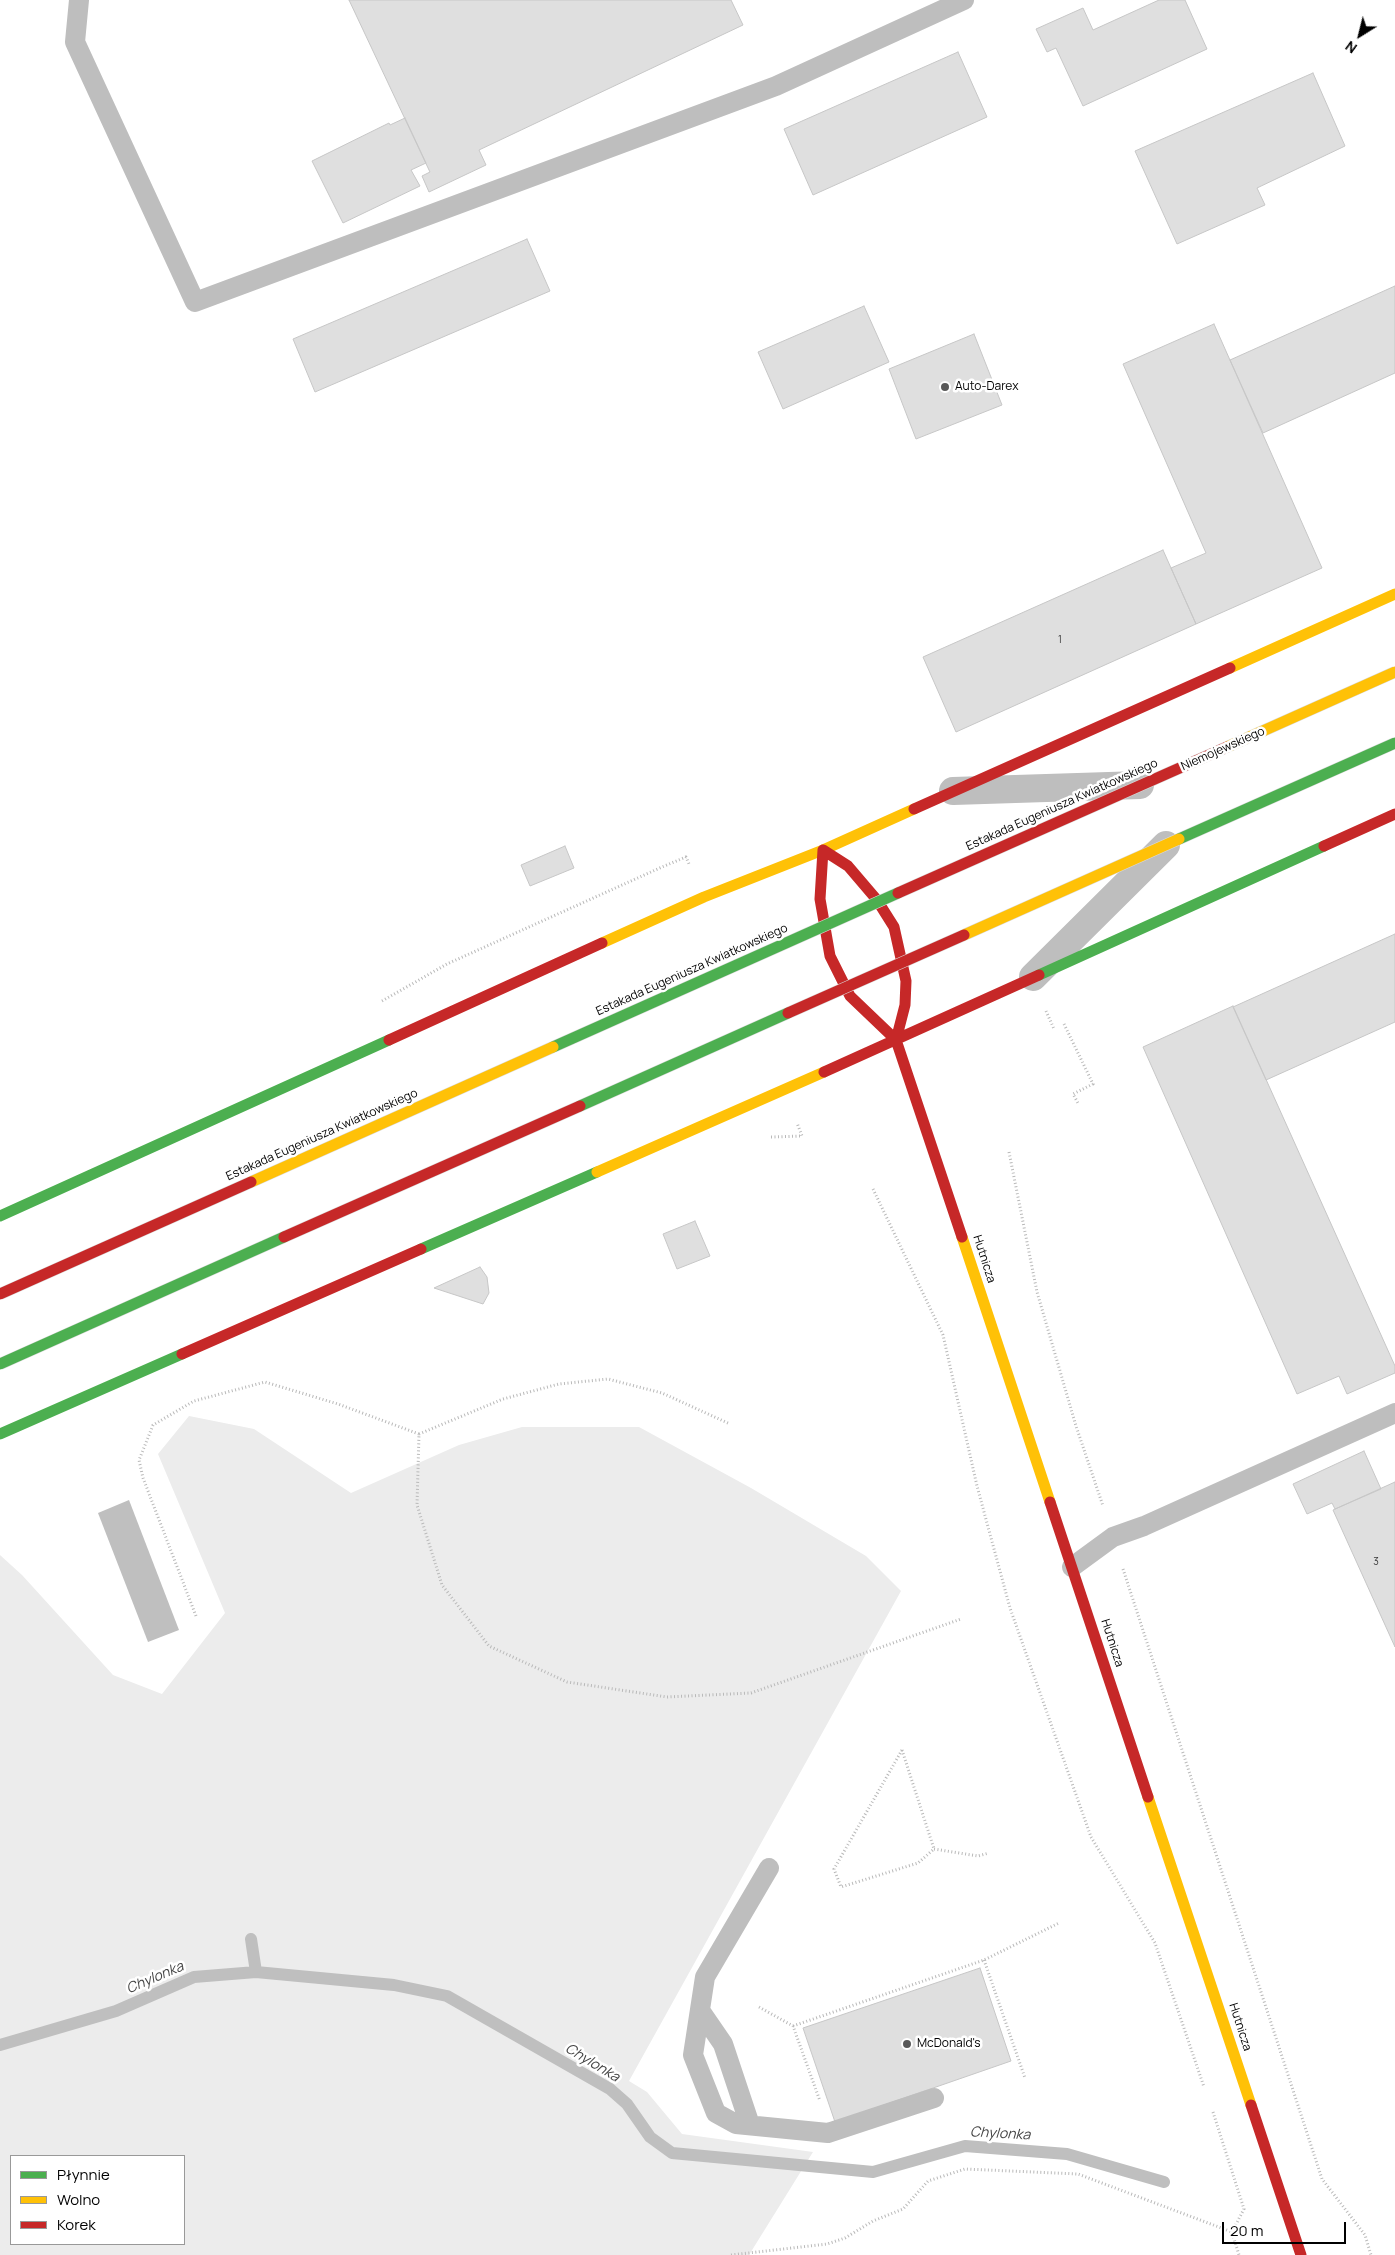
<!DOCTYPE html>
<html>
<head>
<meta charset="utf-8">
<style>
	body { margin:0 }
	#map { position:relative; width:1395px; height:2255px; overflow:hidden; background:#fff; font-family:Manrope,sans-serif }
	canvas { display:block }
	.legend { position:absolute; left:10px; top:2155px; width:175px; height:90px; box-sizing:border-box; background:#fff; border:1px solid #999; margin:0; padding:6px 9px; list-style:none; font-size:15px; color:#000 }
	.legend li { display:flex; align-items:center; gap:10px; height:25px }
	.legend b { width:25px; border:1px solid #999 }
	.north { position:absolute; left:1335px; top:10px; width:50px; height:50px; -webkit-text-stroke:4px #fff; paint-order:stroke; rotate:216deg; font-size:14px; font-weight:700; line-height:20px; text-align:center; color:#000 }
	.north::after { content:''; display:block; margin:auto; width:18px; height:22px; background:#000; clip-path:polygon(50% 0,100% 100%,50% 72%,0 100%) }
	.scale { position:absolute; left:1222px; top:2222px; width:124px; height:22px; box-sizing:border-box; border:2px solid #000; border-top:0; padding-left:6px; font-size:15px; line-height:18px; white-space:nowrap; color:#000; -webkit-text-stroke:4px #fff; paint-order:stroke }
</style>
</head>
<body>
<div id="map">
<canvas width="1395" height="2255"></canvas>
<ul class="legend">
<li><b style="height:6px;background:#4caf50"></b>Płynnie</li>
<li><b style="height:6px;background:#ffc107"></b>Wolno</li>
<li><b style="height:6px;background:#c62828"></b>Korek</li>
</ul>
<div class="north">N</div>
<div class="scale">20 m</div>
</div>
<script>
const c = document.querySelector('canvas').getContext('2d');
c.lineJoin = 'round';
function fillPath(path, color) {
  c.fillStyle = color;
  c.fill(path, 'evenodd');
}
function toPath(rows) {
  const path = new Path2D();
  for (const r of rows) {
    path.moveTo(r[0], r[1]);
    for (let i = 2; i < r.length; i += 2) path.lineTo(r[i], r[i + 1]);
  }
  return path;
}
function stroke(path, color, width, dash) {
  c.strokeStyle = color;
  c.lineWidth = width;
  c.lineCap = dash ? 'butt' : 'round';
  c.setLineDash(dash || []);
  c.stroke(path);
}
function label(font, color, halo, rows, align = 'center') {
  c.font = font + ' Manrope,sans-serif';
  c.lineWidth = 5;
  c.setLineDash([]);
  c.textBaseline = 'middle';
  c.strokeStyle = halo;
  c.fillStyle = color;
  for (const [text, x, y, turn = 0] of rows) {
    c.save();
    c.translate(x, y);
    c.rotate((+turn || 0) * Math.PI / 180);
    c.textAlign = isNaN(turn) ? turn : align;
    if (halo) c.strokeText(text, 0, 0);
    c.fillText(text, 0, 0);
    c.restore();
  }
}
const green = toPath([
	[189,1416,254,1429,351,1493,459,1445,522,1427,639,1427,751,1488,866,1556,901,1591,629,2081,647,2092,682,2134,813,2152,749,2255,0,2255,0,1555,22,1575,113,1675,162,1694,225,1613,158,1454],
	[184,2156,184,2244,11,2244,11,2156]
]);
const water = toPath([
	[129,1500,179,1630,148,1642,98,1513]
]);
const stream = toPath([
	[251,1939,256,1972],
	[0,2045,116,2011,194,1977,256,1972,394,1985,447,1996,610,2089,627,2104,650,2137,672,2153,873,2172,965,2146,1067,2154,1164,2182]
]);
const building = toPath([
	[349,0,731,0,743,25,479,150,486,165,429,192,422,176,430,172,429,170,349,0],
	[1159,0,1185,0,1207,49,1083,106,1056,48,1047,52,1036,29,1083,8,1093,30,1159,0],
	[958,52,987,117,813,195,784,129,958,52],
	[1313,73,1345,146,1257,188,1265,205,1177,244,1135,151,1313,73],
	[405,118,426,163,411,170,420,186,343,223,312,161,389,123,390,125,405,118],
	[527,239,550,291,315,392,293,339,527,239],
	[1395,286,1395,373,1263,433,1230,360,1395,286],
	[864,306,889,362,783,409,758,352,864,306],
	[1214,324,1322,568,1196,624,1171,568,1206,553,1123,364,1214,324],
	[974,334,1002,405,916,439,889,369,974,334],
	[1163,550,1196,624,956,732,923,657,1163,550],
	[565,846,574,868,530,886,521,865,565,846],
	[1395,934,1395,1022,1266,1080,1233,1007,1395,934],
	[1233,1006,1395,1366,1395,1373,1347,1394,1339,1376,1297,1394,1143,1047,1233,1006],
	[695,1221,710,1256,677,1269,663,1234,695,1221],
	[480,1267,487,1277,489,1293,483,1304,434,1288,480,1267],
	[1364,1451,1381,1489,1335,1509,1332,1503,1307,1514,1293,1484,1364,1451],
	[1395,1482,1395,1647,1333,1510,1395,1482],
	[980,1968,1011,2061,835,2122,803,2028,980,1968]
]);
const path = toPath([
	[382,1001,447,964,662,867,686,857,689,864],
	[1046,1011,1054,1029],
	[1064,1024,1093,1084,1073,1094,1078,1103],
	[771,1137,802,1136,797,1123],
	[1009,1152,1037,1292,1076,1426,1103,1506],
	[873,1189,943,1335,977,1486,1010,1608,1091,1837,1155,1943,1204,2087],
	[419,1434,503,1399,559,1384,608,1379,662,1393,730,1424],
	[1123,1569,1322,2179,1365,2235,1371,2255],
	[196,1616,143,1478,139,1460,153,1425,194,1401,265,1382,338,1404,419,1434,417,1505,442,1585,489,1646,567,1682,667,1697,751,1693,961,1619],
	[902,1750,834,1869,841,1887,918,1863,934,1849],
	[902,1750,934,1849],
	[934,1849,978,1856,989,1853],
	[984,1960,1025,2078],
	[759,2007,793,2026,820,2101],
	[793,2026,984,1960,1059,1923],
	[1213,2112,1244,2209,1232,2232,1239,2255],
	[731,2255,827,2244,845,2238,873,2221,903,2209,928,2181,965,2169,1078,2174,1232,2232]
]);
const lane = toPath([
	[79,0,75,42,195,302,776,86,964,0],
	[1072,1567,1113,1537,1144,1526,1395,1413],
	[769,1868,705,1977,693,2055,716,2113,736,2124,828,2133,934,2098],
	[701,2012,723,2044,750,2125]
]);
const street = toPath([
	[953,791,1140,785],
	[1033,977,1166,845]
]);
const fast = toPath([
	[1039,975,1324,846],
	[0,1216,389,1040],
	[421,1249,597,1172],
	[0,1434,182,1354]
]);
const slow = toPath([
	[1230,668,1395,594],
	[602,943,704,897,823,850,914,809],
	[597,1172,824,1072],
	[962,1237,1050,1502],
	[1148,1797,1251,2105]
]);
const jam = toPath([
	[914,809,1230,668],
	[1324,846,1395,814],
	[823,850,820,899,830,956,850,996,896,1040,962,1237],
	[823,850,848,866,877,900,894,927,906,981,905,1005,896,1040],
	[389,1040,602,943],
	[824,1072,1039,975],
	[182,1354,421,1249],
	[1050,1502,1148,1797],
	[1251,2105,1301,2255]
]);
const fastBridge = toPath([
	[1179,839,1395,743],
	[553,1047,898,893],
	[580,1106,788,1013],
	[0,1364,284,1237]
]);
const slowBridge = toPath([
	[1227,747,1395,672],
	[964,935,1179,839],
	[251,1182,553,1047]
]);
const jamBridge = toPath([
	[898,893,1227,747],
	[788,1013,964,935],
	[284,1237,580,1106],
	[0,1294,251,1182]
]);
const markers = [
	[945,387,5,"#595959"],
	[907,2044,5,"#595959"]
];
const numberNames = [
	["1",1060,640],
	["3",1376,1562]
];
const poiNames = [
	["Auto-Darex",955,387],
	["McDonald's",917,2044]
];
const streetNames = [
	["Niemojewskiego",1223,749,-24],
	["Estakada Eugeniusza Kwiatkowskiego",1062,805,-24],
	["Estakada Eugeniusza Kwiatkowskiego",692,970,-24],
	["Estakada Eugeniusza Kwiatkowskiego",322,1135,-24],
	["Hutnicza",984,1259,72],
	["Hutnicza",1112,1643,72],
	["Hutnicza",1240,2027,72]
];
const waterNames = [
	["Chylonka",155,1978,-23],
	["Chylonka",592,2063,31],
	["Chylonka",1000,2134,3]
];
fillPath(green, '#ececec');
fillPath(water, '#bfbfbf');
stroke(stream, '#bfbfbf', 12);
fillPath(building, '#dfdfdf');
stroke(building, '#c7c7c7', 1);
stroke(path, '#b9b9b9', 3, [1, 2.5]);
stroke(lane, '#bebebe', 20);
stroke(street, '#bebebe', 28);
stroke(fast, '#4caf50', 11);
stroke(slow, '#ffc107', 11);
stroke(jam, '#c62828', 11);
stroke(fastBridge, '#dbdbdb', 12, []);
stroke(slowBridge, '#dbdbdb', 12, []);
stroke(jamBridge, '#dbdbdb', 12, []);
stroke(fastBridge, '#4caf50', 11);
stroke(slowBridge, '#ffc107', 11);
stroke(jamBridge, '#c62828', 11);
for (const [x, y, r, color] of markers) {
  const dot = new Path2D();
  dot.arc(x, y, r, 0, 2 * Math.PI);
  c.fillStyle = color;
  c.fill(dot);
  stroke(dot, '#fff', 2);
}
label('10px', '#383838', null, numberNames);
label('12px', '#000', '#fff', poiNames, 'left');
label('12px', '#000', '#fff', streetNames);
label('italic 14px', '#444', '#fff', waterNames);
</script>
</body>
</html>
